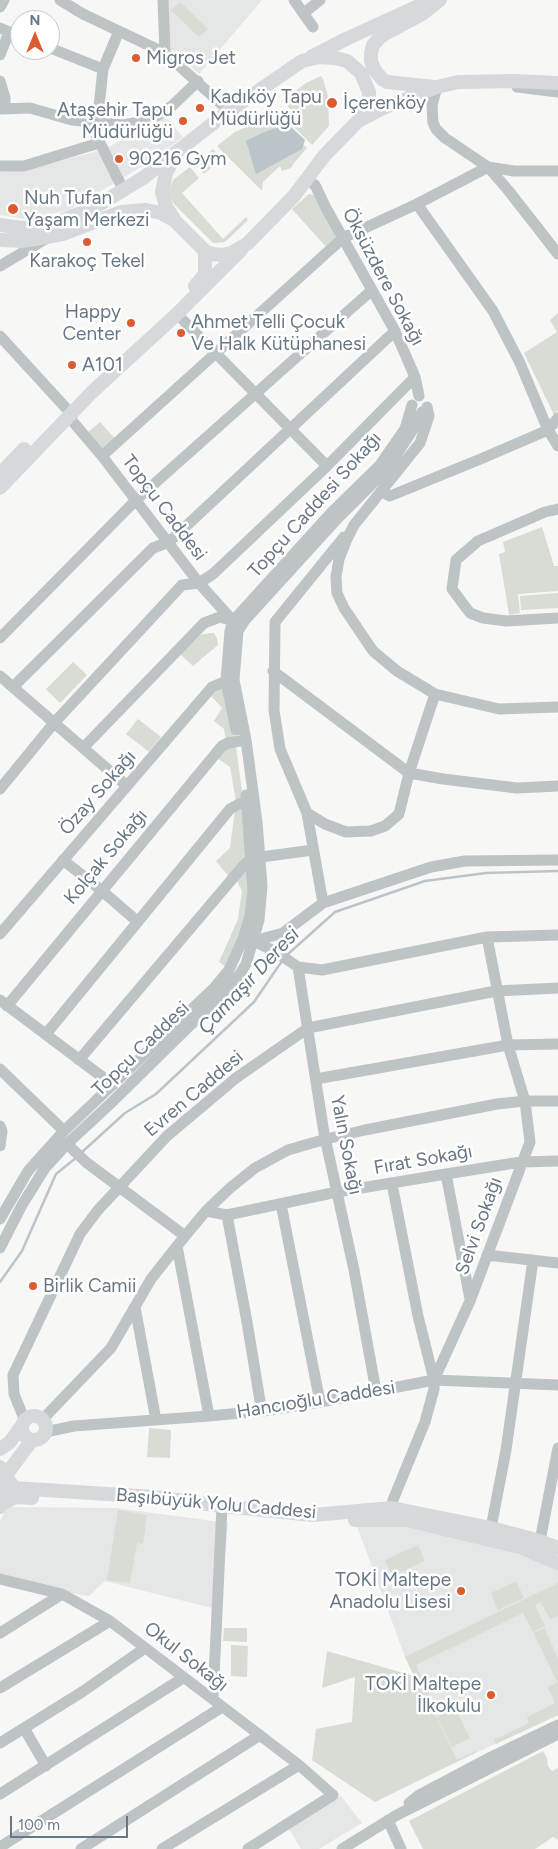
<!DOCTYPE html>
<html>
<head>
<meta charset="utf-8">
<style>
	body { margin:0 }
	#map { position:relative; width:558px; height:1849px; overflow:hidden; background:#f7f7f5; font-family:Figtree,sans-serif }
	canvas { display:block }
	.north { position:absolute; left:10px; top:10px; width:50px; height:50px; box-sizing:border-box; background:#fff; border:1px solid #c3c9ce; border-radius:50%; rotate:0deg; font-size:14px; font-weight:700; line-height:20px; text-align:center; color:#687784 }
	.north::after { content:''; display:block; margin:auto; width:18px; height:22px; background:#db5c31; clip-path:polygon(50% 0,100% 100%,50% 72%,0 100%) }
	.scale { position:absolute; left:10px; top:1816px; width:118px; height:22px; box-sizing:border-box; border:2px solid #687784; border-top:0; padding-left:6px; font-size:15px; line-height:18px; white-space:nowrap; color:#687784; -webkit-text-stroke:4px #fff; paint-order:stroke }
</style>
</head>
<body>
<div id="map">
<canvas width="558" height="1849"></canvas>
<div class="north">N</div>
<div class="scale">100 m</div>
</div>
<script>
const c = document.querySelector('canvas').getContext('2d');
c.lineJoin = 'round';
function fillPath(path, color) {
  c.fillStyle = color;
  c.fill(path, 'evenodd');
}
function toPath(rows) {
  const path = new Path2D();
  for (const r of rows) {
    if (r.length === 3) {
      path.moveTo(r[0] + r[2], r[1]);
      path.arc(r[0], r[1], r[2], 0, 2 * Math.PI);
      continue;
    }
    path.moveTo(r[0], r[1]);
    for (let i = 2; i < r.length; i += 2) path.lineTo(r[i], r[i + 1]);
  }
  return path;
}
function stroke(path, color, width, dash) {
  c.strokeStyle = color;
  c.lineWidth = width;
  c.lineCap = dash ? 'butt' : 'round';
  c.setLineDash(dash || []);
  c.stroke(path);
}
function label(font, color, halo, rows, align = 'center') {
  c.font = font + ' Figtree,sans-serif';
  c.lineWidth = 5;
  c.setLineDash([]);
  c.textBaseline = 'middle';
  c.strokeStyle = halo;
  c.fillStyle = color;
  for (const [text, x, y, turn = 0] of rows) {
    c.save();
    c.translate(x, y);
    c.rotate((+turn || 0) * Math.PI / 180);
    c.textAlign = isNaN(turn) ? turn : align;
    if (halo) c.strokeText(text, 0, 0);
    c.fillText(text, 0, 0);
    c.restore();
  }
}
const built = toPath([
	[166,0,262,0,199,74,175,52,169,49],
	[165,116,183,137,151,161,69,210,27,219,0,215,0,172,37,167,105,149],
	[7,1507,116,1508,228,1523,220,1610,105,1581,89,1596,0,1580,0,1521],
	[357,1526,412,1527,539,1560,558,1568,558,1715,456,1762,405,1657],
	[341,1796,362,1823,319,1849,301,1849,288,1827]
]);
const green = toPath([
	[180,2,208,29,199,37,171,10],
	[321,76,323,79,328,97,329,126,312,145,292,125,299,118,283,101,306,83],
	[269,111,274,114,307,148,294,163,291,168,282,171,280,166,263,182,262,191,217,146,235,132,246,127],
	[213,149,222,158,204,174,194,164],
	[190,167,199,178,182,193,223,239,246,217,248,220,225,242,213,243,173,203,169,194,170,187,174,179],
	[309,194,314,195,337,238,327,248,292,209],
	[558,313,558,410,554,415,524,353,557,332,550,320],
	[100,422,116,440,104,450,88,432],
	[542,527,554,566,558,566,558,591,518,594,520,613,509,615,499,554,505,552,503,542],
	[558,593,558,608,521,610,520,596],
	[210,633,214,633,217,639,218,645,193,666,180,654,200,635],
	[73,662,87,675,60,703,46,689],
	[224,684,235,739,244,806,250,890,244,925,233,953,225,966,219,962,238,919,242,891,233,873,229,877,216,861,230,848,236,802,230,767,217,758,227,746,224,729,214,721,222,708,211,696],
	[138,719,161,737,149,752,126,734],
	[149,1428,171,1430,170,1458,147,1457],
	[118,1510,147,1515,143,1544,137,1543,130,1583,107,1580],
	[418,1545,425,1561,392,1576,385,1560],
	[516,1581,524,1598,498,1610,491,1593],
	[558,1583,558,1616,550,1619,541,1602,535,1605,545,1626,533,1632,523,1613,416,1665,433,1701,430,1704,457,1760,476,1751,477,1752,375,1802,312,1760,316,1729,352,1722,355,1677,322,1688,327,1651,414,1676,405,1657],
	[224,1628,247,1628,247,1642,223,1641],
	[544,1628,558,1658,558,1715,496,1744,494,1740,529,1723,527,1717,555,1703,548,1687,557,1682,534,1633],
	[231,1645,248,1646,247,1677,231,1676],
	[455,1708,470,1738,452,1747,437,1717],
	[543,1751,547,1758,548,1766,552,1771,558,1768,558,1840,553,1837,535,1849,423,1849,409,1821]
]);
const water = toPath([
	[288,124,305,140,302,149,256,174,246,141,262,133]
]);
const stream = toPath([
	[287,955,335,912,425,881,486,873,558,871],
	[81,1153,125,1113,156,1094,254,1002,282,961],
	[0,1282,22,1251,56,1174,77,1157]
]);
const minor = toPath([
	[60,0,83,14,165,53,229,111],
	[163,0,165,53],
	[294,0,313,27],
	[0,7,4,0],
	[304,13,320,0],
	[0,28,20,36],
	[119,31,103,69,96,135,124,191],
	[50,48,103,69],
	[0,55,9,32],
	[0,81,5,98,5,108],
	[437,87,432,105,433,123,436,129,445,138,488,167,508,190,558,254],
	[517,87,558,92],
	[0,109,30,108,72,120,123,125,150,120,172,106,198,81],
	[0,166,24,166,99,143],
	[488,167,514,171,558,171],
	[307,180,315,185,326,208,395,331,415,377,419,396],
	[417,204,493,311,520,363,548,430,558,446],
	[0,266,47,238],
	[177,314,327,466],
	[0,336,65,407],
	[427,407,429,416,420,443,354,525,347,539,339,559,336,577,337,593,344,608,373,651,397,671,435,694,499,709,558,707],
	[68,416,102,456,199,583,233,621,239,625],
	[102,456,343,238,417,204,488,167],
	[383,490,386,494,390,496,483,458,548,430,558,418],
	[558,509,545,512,478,541,456,560,452,589,470,613,483,618,506,621,558,618],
	[0,638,136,500,372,290],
	[273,671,409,773,443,779,517,788,558,786],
	[0,676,127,786],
	[13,687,153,548,169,542,395,331],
	[236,730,226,681,230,631,233,621,331,513,380,465,405,429,412,405],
	[83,748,204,623,220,617,233,621],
	[0,789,54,723,182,585,199,583,213,574,327,466,415,377],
	[307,813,325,824,346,832,371,831,385,826,399,814,409,773,435,694],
	[63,860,101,890,138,922],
	[323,903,307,813,280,749,274,710,275,622,344,537],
	[0,934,212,687,226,681,234,680],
	[247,940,254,941,276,952,298,967,322,970,487,937,558,935],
	[254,941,283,933,323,903,431,867,465,861,558,860],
	[298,967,324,1133,354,1270,376,1391],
	[0,1000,113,1085],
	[7,1006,222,746,228,743,246,740],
	[46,1034,230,809,239,804,253,800],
	[79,1060,244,865,252,859,261,857,313,850],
	[0,1069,64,1131],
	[316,1079,508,1045,558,1044],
	[0,1126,2,1131,0,1146],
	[67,1144,87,1163,185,1236],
	[446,1174,470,1299],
	[392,1184,418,1316,434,1380],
	[281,1204,320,1402],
	[206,1211,227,1215,337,1192,446,1174,521,1162,558,1161],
	[227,1215,247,1322,261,1407,263,1411],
	[0,1219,28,1171,64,1131,214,988,229,970,243,939,250,916,253,891,246,795],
	[177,1246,209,1416],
	[0,1248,22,1205,45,1168,67,1144,110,1104,226,990,240,974,246,964,259,920,262,886,257,822,246,740,234,680,238,631,245,620,337,519,387,469,412,431,422,412],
	[487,1255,558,1263],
	[135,1307,156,1420],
	[42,1420,111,1348,151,1279,185,1236,206,1211,230,1188,255,1168,288,1150,326,1139,365,1130,497,1104,525,1101,558,1101],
	[25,1421,14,1394,13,1375,80,1234,98,1210,167,1136,236,1078,308,1028,496,991,558,988],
	[45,1432,74,1426,209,1416,263,1411,320,1402,434,1380,558,1385],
	[391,1515,393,1500,425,1422,434,1389,434,1380,470,1301,530,1142,525,1101,508,1045,487,937],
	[491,1528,506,1450,533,1260],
	[540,1541,558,1448],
	[0,1579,62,1594,110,1621,299,1765,333,1795,248,1849],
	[0,1633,62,1594],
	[0,1688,110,1621],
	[213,1698,222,1506],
	[24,1728,46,1766],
	[0,1743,82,1692,145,1648],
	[0,1794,183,1678],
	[409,1803,419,1795,487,1759,558,1725],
	[388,1820,401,1849],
	[0,1847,222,1707],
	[81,1849,260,1735],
	[162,1849,299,1765],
	[342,1849,397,1815,558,1734]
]);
const major = toPath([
	[311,57,346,39,425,3],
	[434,87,387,82,382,79,374,69,371,61,371,53,373,45,381,36,422,14,440,0],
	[174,219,166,207,162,192,166,173,175,156],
	[0,225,21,228,46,226,92,209,143,178,229,111,302,61,320,57,335,58,347,61,361,73,369,92,369,101,358,121],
	[0,240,23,241,63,234,121,212,146,210,161,213,174,220,205,251,212,254,222,255,231,253,247,244,294,196,324,156,358,121,381,109,437,87,458,82,513,81,558,83],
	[195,286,205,274,205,251],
	[0,474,24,449],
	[0,488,92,392,177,314,241,250],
	[34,1428,12],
	[0,1449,10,1442,23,1424],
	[0,1467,14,1488,154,1497,222,1506,313,1515,392,1508,491,1528,540,1541,558,1548],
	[2,1504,15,1497,32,1498],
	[0,1507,6,1475,32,1440],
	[355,1520,407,1520,522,1548,558,1563]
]);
const markers = [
	[136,58,5,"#db5c31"],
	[332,103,6,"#db5c31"],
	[200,108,5,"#db5c31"],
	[183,121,5,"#db5c31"],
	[119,159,5,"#db5c31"],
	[13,209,6,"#db5c31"],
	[87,242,5,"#db5c31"],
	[131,323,5,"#db5c31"],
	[181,333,5,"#db5c31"],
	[72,365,5,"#db5c31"],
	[33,1286,5,"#db5c31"],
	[461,1591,5,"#db5c31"],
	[491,1695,5,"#db5c31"]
];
const poiNames = [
	["Migros Jet",146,58],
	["Kadıköy Tapu",210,97],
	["Müdürlüğü",210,119],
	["İçerenköy",343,103],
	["Ataşehir Tapu",173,110,"right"],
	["Müdürlüğü",173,132,"right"],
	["90216 Gym",129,159],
	["Nuh Tufan",24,198],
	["Yaşam Merkezi",24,220],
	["Karakoç Tekel",87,261,"center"],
	["Happy",121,312,"right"],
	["Center",121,334,"right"],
	["Ahmet Telli Çocuk",191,322],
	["Ve Halk Kütüphanesi",191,344],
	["A101",82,365],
	["Birlik Camii",43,1286],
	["TOKİ Maltepe",451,1580,"right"],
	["Anadolu Lisesi",451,1602,"right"],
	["TOKİ Maltepe",481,1684,"right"],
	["İlkokulu",481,1706,"right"]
];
const streetNames = [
	["Öksüzdere Sokağı",383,277,62],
	["Topçu Caddesi Sokağı",315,505,-48],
	["Topçu Caddesi",164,508,53],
	["Özay Sokağı",98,793,-49],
	["Kolçak Sokağı",106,857,-50],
	["Topçu Caddesi",141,1049,-44],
	["Evren Caddesi",194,1094,-40],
	["Yalın Sokağı",346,1145,79],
	["Fırat Sokağı",423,1160,-10],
	["Selvi Sokağı",479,1226,-70],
	["Hancıoğlu Caddesi",316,1400,-9],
	["Başıbüyük Yolu Caddesi",216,1504,5],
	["Okul Sokağı",186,1657,38]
];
const waterNames = [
	["Çamaşır Deresi",249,981,-47]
];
fillPath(built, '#e5e6e6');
fillPath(green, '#d7dcd4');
fillPath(water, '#bac4c9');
stroke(stream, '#bac4c9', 2.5);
stroke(minor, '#bec3c6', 11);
stroke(major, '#d5d9dc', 14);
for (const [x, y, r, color] of markers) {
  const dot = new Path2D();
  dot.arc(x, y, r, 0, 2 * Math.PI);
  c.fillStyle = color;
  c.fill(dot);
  stroke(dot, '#fff', 2);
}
label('19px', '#687784', '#fff', poiNames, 'left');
label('19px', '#687784', '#fff', streetNames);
label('italic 20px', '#637780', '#fff', waterNames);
</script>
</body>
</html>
